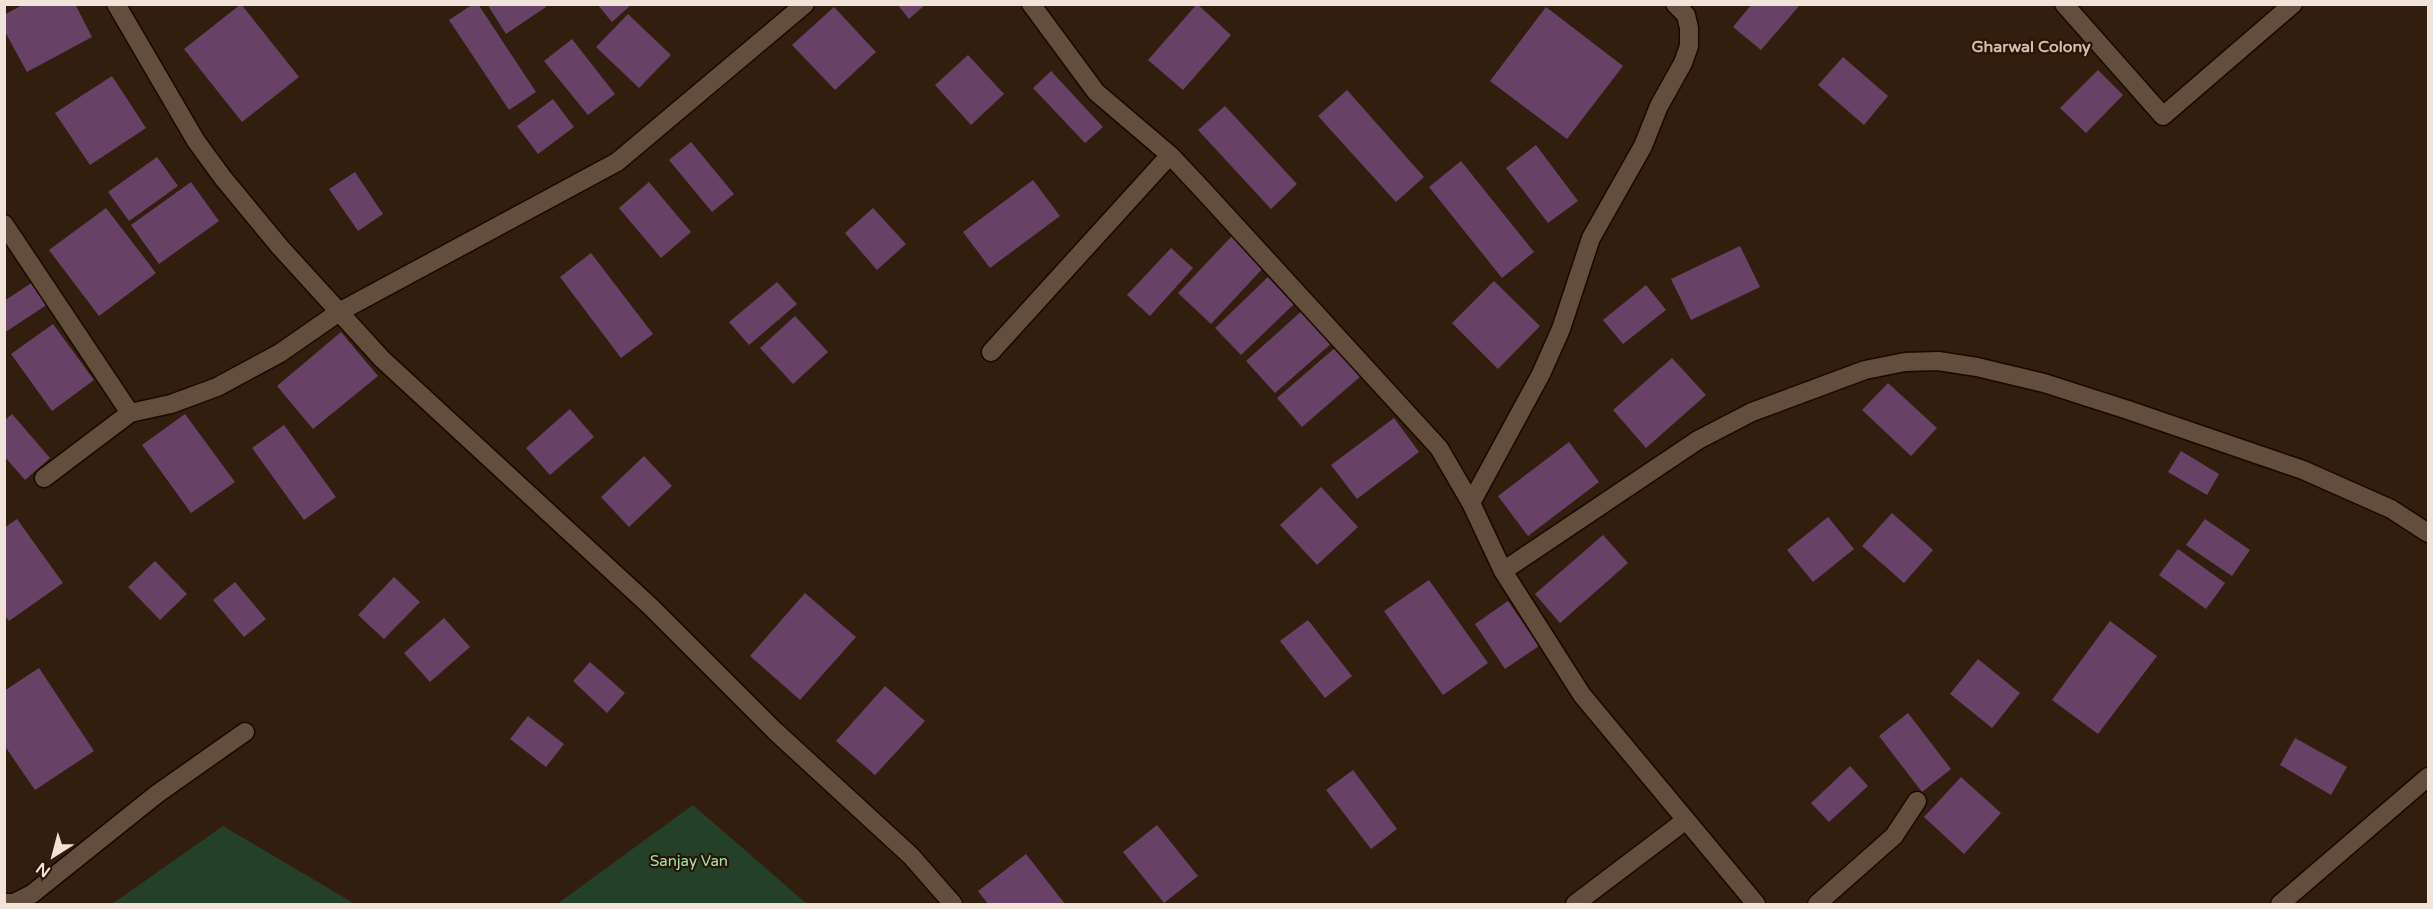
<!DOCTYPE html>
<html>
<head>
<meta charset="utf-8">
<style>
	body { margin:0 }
	#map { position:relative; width:2433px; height:909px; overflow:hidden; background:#321e0f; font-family:"Varela Round",sans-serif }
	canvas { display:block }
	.frame { position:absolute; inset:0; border:6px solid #f1e3d9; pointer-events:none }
	.north { position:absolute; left:24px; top:825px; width:60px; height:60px; -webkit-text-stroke:4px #281506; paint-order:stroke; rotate:216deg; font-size:16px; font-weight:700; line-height:24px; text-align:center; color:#f1e3d9 }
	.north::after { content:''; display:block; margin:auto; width:21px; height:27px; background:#f1e3d9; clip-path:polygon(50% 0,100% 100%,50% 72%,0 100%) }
</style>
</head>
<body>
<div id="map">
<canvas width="2433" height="909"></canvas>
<div class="frame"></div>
<div class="north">N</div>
</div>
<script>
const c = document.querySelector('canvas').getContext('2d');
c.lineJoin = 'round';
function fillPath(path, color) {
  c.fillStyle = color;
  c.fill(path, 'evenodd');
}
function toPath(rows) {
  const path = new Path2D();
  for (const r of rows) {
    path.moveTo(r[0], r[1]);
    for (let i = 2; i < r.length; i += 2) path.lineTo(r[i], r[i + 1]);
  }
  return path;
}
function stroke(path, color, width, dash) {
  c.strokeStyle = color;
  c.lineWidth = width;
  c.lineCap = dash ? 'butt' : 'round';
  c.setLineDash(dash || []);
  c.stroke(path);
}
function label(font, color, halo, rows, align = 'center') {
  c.font = font + ' "Varela Round",sans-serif';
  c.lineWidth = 4.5;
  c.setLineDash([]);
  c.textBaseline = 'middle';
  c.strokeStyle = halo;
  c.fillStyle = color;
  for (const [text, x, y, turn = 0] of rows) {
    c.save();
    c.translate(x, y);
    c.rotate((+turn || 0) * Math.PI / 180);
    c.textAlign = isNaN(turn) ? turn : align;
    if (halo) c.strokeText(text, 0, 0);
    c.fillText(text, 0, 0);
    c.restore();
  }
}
const green = toPath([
	[693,805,807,904,557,904],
	[223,826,355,904,112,904]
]);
const building = toPath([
	[24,4,75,4,92,37,27,72,4,30,4,15],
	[241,4,299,77,242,122,184,49],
	[473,4,478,4,536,92,509,110,449,20],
	[487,4,545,4,546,7,506,34],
	[597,4,632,4,612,22],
	[897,4,926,4,909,19],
	[1197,4,1231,35,1183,90,1148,60],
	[1752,4,1797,4,1799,6,1761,50,1733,27],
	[834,7,876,52,835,90,792,45],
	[1546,7,1623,66,1567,139,1490,81],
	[628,14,671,55,639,88,596,47],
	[572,39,615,94,588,115,544,61],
	[968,55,1004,94,971,125,935,85],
	[1843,57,1888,96,1864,125,1818,85],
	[2098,70,2123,95,2086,133,2060,108],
	[1051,71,1103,127,1085,143,1033,88],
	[112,76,146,128,90,165,55,113],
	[1347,90,1424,177,1396,202,1318,116],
	[553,99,574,127,538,154,517,126],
	[1225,106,1297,184,1271,209,1198,130],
	[691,142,734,194,712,212,669,160],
	[1536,145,1578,201,1548,223,1506,168],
	[157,157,178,186,129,221,108,192],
	[1461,161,1534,252,1502,278,1429,187],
	[355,172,383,214,358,231,329,189],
	[1033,180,1060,216,990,268,963,232],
	[191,182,219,221,159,264,131,225],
	[649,182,691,232,661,258,619,208],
	[106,208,156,273,99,316,49,250],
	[873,208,906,244,877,270,845,233],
	[1232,236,1264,267,1211,324,1178,293],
	[1740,246,1760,287,1691,320,1671,279],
	[1171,248,1193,268,1150,316,1127,295],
	[591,253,653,334,621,358,560,277],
	[1268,277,1294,304,1241,355,1215,328],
	[1494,281,1540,326,1498,369,1452,323],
	[33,282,48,304,4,333,4,301],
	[777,282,797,304,749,345,729,322],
	[1646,285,1666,310,1623,344,1603,320],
	[1304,309,1333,342,1275,393,1246,361],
	[795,316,828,352,793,384,760,348],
	[53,324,94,380,52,411,11,354],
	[341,332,378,376,313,429,277,386],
	[1336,347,1361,376,1302,427,1277,398],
	[1672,358,1706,395,1646,448,1613,410],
	[1888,383,1937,428,1911,456,1862,410],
	[570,409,594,437,550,475,526,448],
	[12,414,50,458,25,480,4,456,4,421],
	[185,414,235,482,191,513,142,445],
	[1394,418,1419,452,1357,499,1331,465],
	[284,425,336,497,304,520,252,448],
	[1569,442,1599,482,1528,536,1498,496],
	[2181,451,2219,474,2207,495,2168,472],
	[644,456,672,486,629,527,601,497],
	[1321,487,1358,527,1317,565,1280,525],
	[1892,513,1933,550,1904,583,1862,546],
	[1828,517,1854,549,1813,582,1787,550],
	[17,519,63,583,9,621,4,615,4,528],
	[2205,519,2250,550,2232,576,2186,545],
	[1603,535,1628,563,1560,623,1535,594],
	[2178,549,2225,583,2206,609,2159,575],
	[155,561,187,594,160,620,128,587],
	[394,577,420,602,384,639,358,615],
	[1429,580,1488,663,1443,695,1384,611],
	[235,582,266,619,244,637,213,600],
	[805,593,856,637,800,700,750,656],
	[1508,601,1539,646,1505,669,1475,624],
	[444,618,470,647,430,682,404,653],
	[1308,620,1352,676,1325,698,1280,641],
	[2110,621,2157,656,2098,734,2052,700],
	[1978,659,2020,693,1992,728,1950,694],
	[590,662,625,693,607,713,573,681],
	[39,668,94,751,35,790,4,745,4,691],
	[885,686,925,721,875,775,836,741],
	[1908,713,1951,769,1922,792,1879,736],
	[528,716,564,744,546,767,510,739],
	[2295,738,2347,767,2331,795,2280,765],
	[1850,766,1868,786,1829,822,1811,803],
	[1353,770,1397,829,1371,849,1326,790],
	[1961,777,2001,813,1964,854,1924,817],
	[1157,825,1198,876,1164,903,1123,852],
	[1026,854,1065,904,988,904,978,891]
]);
const minor = toPath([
	[116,4,196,141,223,178,280,247,382,359,651,607,775,731,911,856,953,904],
	[1031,4,1096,92,1170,155,1201,188,1439,448,1471,503,1503,571,1582,695,1756,904],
	[2064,4,2163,116,2293,4],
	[4,224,130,413,44,478],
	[991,352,1170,155],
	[130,413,171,404,217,387,280,353,339,312,617,162,805,4],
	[1471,503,1541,374,1561,329,1591,238,1643,146,1659,106,1683,63,1689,46,1689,28,1686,15,1675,4],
	[1503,571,1698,440,1752,412,1865,370,1905,362,1938,361,1977,367,2044,383,2128,410,2303,470,2391,509,2428,533],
	[4,903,14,903,32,894,157,794,245,732],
	[1575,904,1686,820],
	[1817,904,1894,836,1917,801],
	[2280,904,2428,777]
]);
const parkNames = [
	["Sanjay Van",689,862]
];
const neighbourhoodNames = [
	["Gharwal Colony",2031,48]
];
fillPath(green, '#254029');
fillPath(building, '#684167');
stroke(minor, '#190800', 21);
stroke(minor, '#634d3c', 18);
label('15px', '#9ee4a8', '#281506', parkNames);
label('bold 16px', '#d6bca8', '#281506', neighbourhoodNames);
</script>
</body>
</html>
